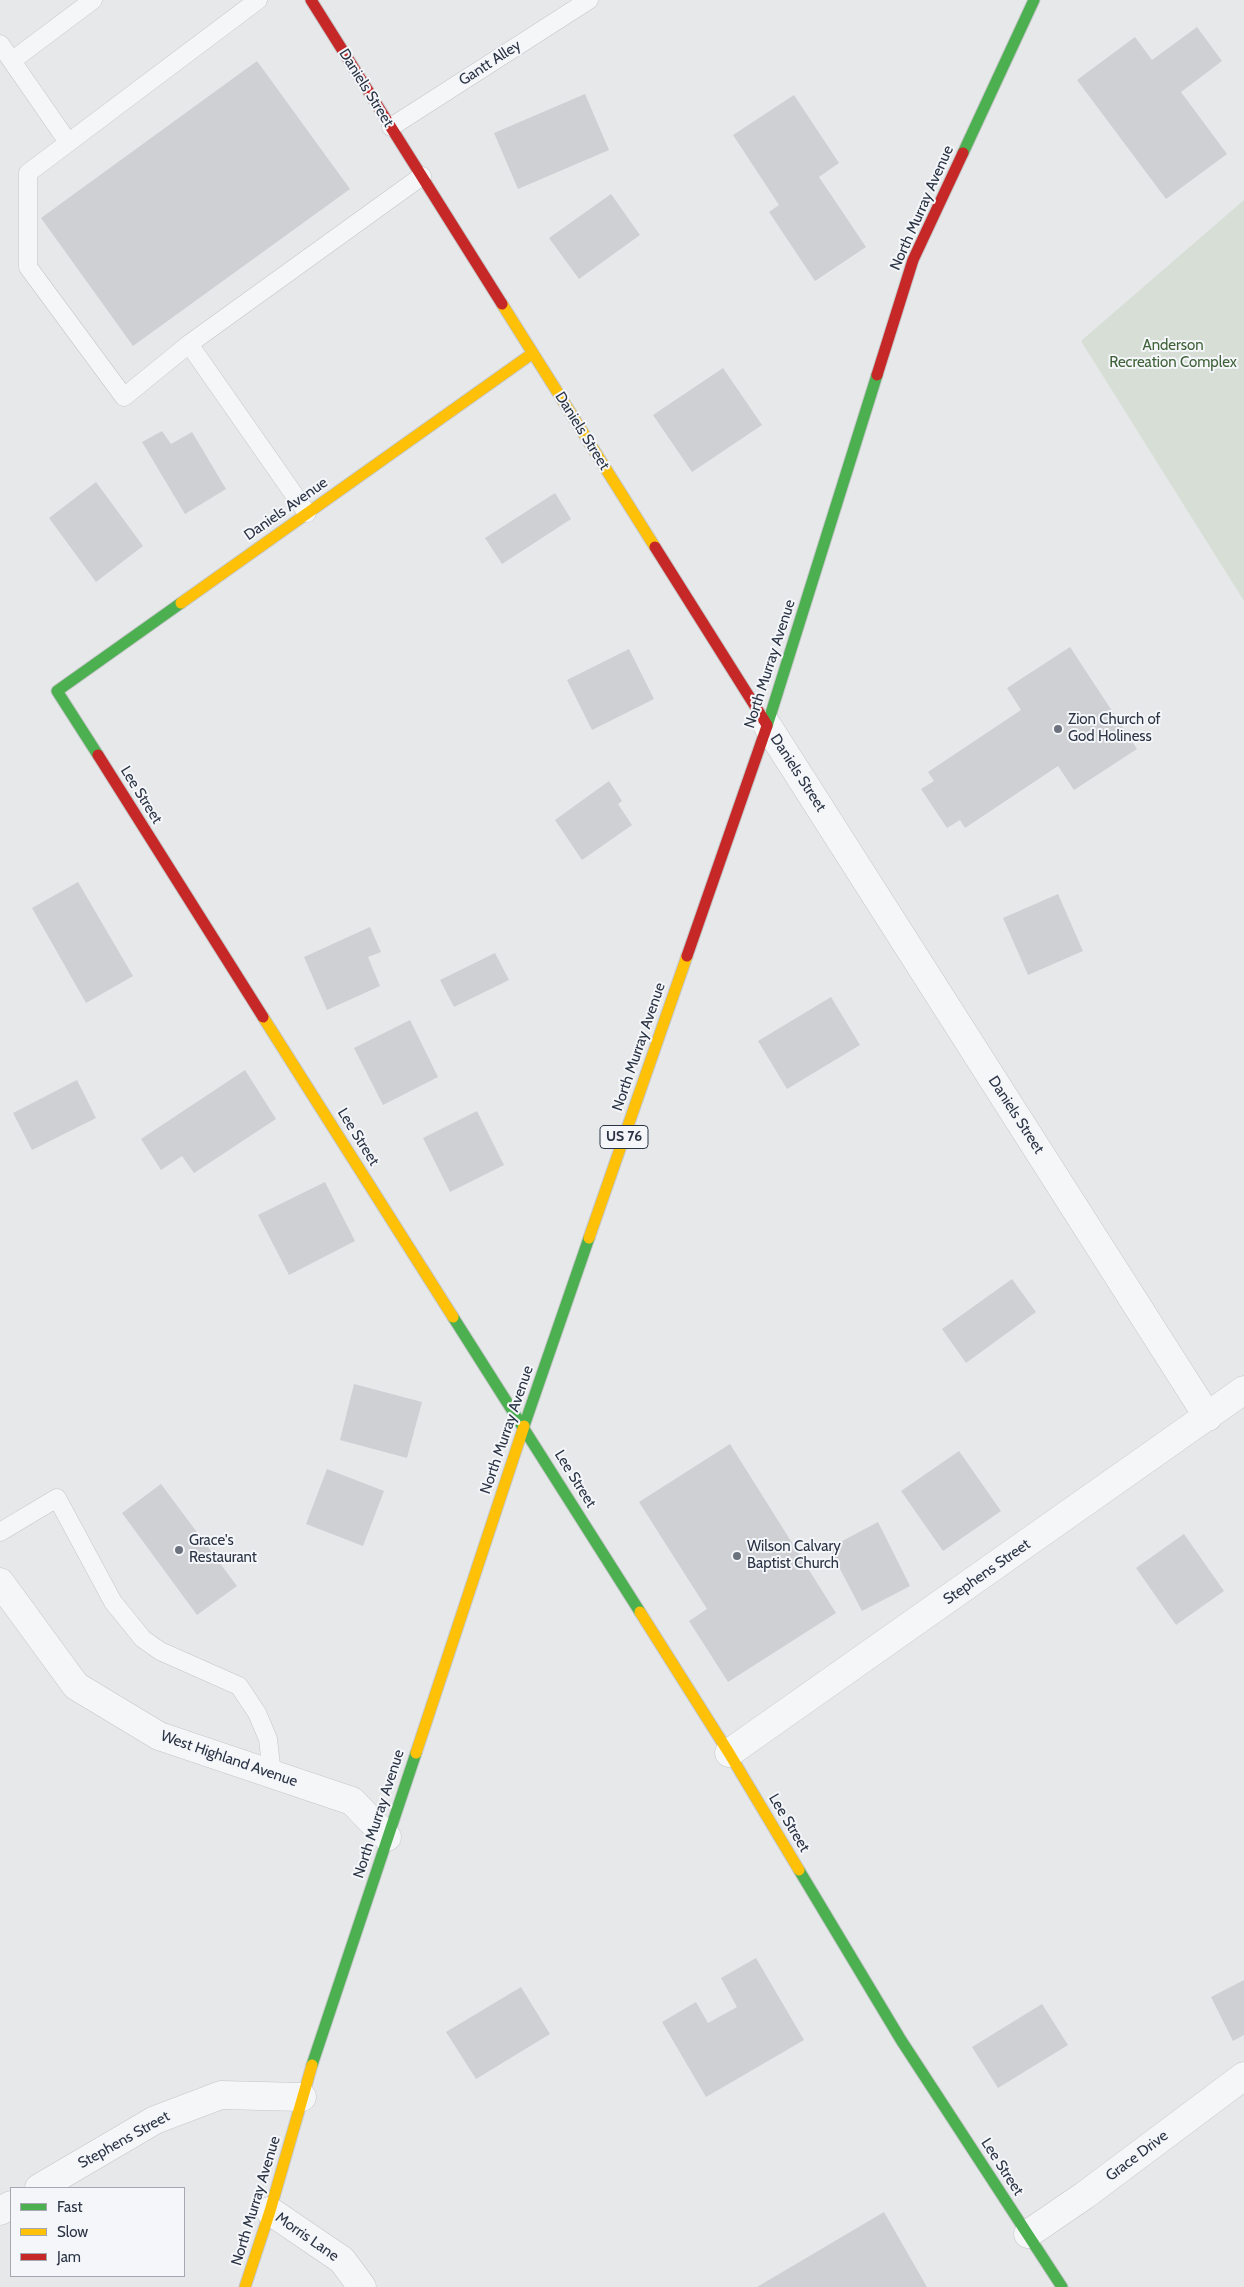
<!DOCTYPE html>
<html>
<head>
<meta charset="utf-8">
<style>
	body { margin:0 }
	#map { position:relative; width:1244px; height:2287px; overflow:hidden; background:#e6e8ea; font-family:Cabin,sans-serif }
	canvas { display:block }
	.legend { position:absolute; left:10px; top:2187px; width:175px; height:90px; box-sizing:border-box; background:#f4f6f9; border:1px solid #a4a8b1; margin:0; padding:6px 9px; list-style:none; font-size:15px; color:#2b3445 }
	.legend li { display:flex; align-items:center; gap:10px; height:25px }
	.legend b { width:25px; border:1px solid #a4a8b1 }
</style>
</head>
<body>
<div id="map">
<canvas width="1244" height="2287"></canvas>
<ul class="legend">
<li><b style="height:6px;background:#4caf50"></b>Fast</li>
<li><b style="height:6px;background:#ffc107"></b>Slow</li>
<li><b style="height:6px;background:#c62828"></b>Jam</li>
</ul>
</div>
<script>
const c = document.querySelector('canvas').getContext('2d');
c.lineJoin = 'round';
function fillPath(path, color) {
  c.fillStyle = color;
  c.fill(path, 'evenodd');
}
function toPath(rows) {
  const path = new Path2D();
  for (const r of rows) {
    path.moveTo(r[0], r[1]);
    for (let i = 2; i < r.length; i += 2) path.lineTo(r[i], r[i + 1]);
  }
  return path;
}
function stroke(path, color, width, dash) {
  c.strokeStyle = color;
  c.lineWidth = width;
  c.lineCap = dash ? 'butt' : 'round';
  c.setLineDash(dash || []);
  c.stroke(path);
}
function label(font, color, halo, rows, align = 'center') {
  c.font = font + ' Cabin,sans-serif';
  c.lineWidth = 4;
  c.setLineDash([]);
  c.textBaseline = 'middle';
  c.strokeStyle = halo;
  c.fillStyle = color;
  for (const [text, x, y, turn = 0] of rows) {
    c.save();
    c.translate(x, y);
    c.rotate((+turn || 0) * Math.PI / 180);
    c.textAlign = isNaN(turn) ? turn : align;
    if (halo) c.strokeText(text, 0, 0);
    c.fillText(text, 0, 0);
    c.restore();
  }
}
const green = toPath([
	[1244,200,1244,601,1081,341]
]);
const building = toPath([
	[1197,27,1222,61,1181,92,1227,154,1166,199,1077,80,1135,37,1152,60],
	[257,61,350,189,133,346,41,218],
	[585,94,609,150,518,189,494,133],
	[794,95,839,163,819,177,866,247,815,281,769,212,779,205,733,135],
	[611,194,640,235,579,279,549,238],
	[723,368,762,425,692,472,653,415],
	[162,431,171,444,192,432,226,489,185,514,142,442],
	[96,482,143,546,96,582,49,518],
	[555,493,571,519,502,564,485,538],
	[1070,647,1137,749,1074,790,1058,766,965,828,960,820,947,828,921,789,934,781,928,772,1021,710,1007,688],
	[629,649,654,699,592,730,567,680],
	[609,781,622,801,618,804,632,825,582,860,555,820],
	[78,882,133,976,86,1003,32,908],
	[1058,894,1083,951,1028,975,1003,918],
	[370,927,381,952,368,957,380,986,327,1010,304,957],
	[495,953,509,980,454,1007,440,980],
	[831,997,860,1045,787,1089,758,1041],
	[410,1020,438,1077,383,1105,354,1048],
	[245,1070,276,1119,194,1173,182,1156,161,1170,141,1139],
	[77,1080,96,1118,32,1150,13,1113],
	[477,1111,504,1165,450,1192,423,1138],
	[325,1182,355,1241,289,1275,258,1215],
	[1012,1279,1036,1312,966,1363,942,1329],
	[354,1384,422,1402,407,1458,340,1440],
	[730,1444,836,1613,728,1682,689,1621,707,1609,639,1502],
	[959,1451,1001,1511,943,1551,901,1491],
	[327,1469,384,1491,363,1546,306,1524],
	[161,1484,237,1586,197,1615,122,1513],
	[878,1522,910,1586,862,1611,829,1548],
	[1184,1534,1224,1591,1176,1625,1136,1568],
	[756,1958,804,2040,706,2097,662,2022,696,2002,708,2023,737,2007,721,1978],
	[1244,1980,1244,2035,1233,2041,1211,1997],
	[521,1987,550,2034,476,2079,446,2032],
	[1042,2004,1068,2045,998,2088,972,2047],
	[884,2212,927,2287,757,2287]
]);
const lane = toPath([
	[0,44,68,142],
	[13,60,93,0],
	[391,127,589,0],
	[189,344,124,397,28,267,28,173,258,0],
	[307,513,189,344,422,176],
	[0,1532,57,1498,113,1602,143,1639,160,1651,239,1686,257,1713,268,1739,272,1774]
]);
const street = toPath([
	[767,725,1208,1417],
	[0,1582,76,1686,159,1736,352,1801,387,1837],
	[729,1753,1244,1390],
	[39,2188,155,2120,221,2095,302,2097],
	[0,2211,11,2205],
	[270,2211,342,2260,362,2287],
	[1028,2234,1085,2195,1244,2076]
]);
const fast = toPath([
	[963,153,1034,0],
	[767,726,877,375],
	[98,755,57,691,181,603],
	[453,1317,640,1612],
	[524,1426,589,1238],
	[799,1870,901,2040,1062,2287],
	[312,2065,416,1753]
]);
const slow = toPath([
	[502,304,655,547],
	[181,603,533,353],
	[263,1017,453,1317],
	[589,1238,687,956],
	[640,1612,729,1753,799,1870],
	[416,1753,524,1426],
	[245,2287,270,2211,312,2065]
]);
const jam = toPath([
	[311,0,502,304],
	[877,375,913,260,963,153],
	[655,547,767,725],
	[98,755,263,1017],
	[687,956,767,726]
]);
const markers = [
	[1058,729,5,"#6c737f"],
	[179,1550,5,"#6c737f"],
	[737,1556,5,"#6c737f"]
];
const shields = [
	[624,1137,48]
];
const shieldNames = [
	["US 76",624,1137]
];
const streetNames = [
	["Gantt Alley",490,63,-33],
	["Daniels Street",366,88,58],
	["North Murray Avenue",922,208,-66],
	["Daniels Street",582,431,58],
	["Daniels Avenue",286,509,-35],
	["North Murray Avenue",770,664,-72],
	["Daniels Street",798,773,57],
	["Lee Street",141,795,58],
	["North Murray Avenue",639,1047,-71],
	["Daniels Street",1016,1115,57],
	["Lee Street",358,1137,58],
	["North Murray Avenue",507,1430,-71],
	["Lee Street",575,1479,58],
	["Stephens Street",987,1572,-35],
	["West Highland Avenue",229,1759,19],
	["North Murray Avenue",379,1814,-72],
	["Lee Street",789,1823,59],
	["Stephens Street",124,2140,-29],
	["Grace Drive",1137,2156,-37],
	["Lee Street",1002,2167,57],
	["North Murray Avenue",256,2201,-73],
	["Morris Lane",307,2237,35]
];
const parkNames = [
	["Anderson",1173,346],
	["Recreation Complex",1173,363]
];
const poiNames = [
	["Zion Church of",1068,720],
	["God Holiness",1068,737],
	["Grace's",189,1541],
	["Restaurant",189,1558],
	["Wilson Calvary",747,1547],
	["Baptist Church",747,1564]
];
fillPath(green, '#d6ded6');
fillPath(building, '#ced0d3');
stroke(lane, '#c4c6c8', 19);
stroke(street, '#c4c6c8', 29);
stroke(fast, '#c4c6c8', 13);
stroke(slow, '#c4c6c8', 13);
stroke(jam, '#c4c6c8', 13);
stroke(lane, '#f5f6f7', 18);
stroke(street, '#f5f6f7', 28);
stroke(fast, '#4caf50', 11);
stroke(slow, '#ffc107', 11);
stroke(jam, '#c62828', 11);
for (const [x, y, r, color] of markers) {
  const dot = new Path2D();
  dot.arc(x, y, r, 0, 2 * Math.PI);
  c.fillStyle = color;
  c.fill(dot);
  stroke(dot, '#f4f6f9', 2);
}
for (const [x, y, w] of shields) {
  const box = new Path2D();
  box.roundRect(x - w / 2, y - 11.5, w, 23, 4);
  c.fillStyle = '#f4f6f9';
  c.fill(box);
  stroke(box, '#2b3445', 1);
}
label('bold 14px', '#2b3445', null, shieldNames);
label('15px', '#2b3445', '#f4f6f9', streetNames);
label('15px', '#3f6138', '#f4f6f9', parkNames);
label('15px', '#2b3445', '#f4f6f9', poiNames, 'left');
</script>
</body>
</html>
